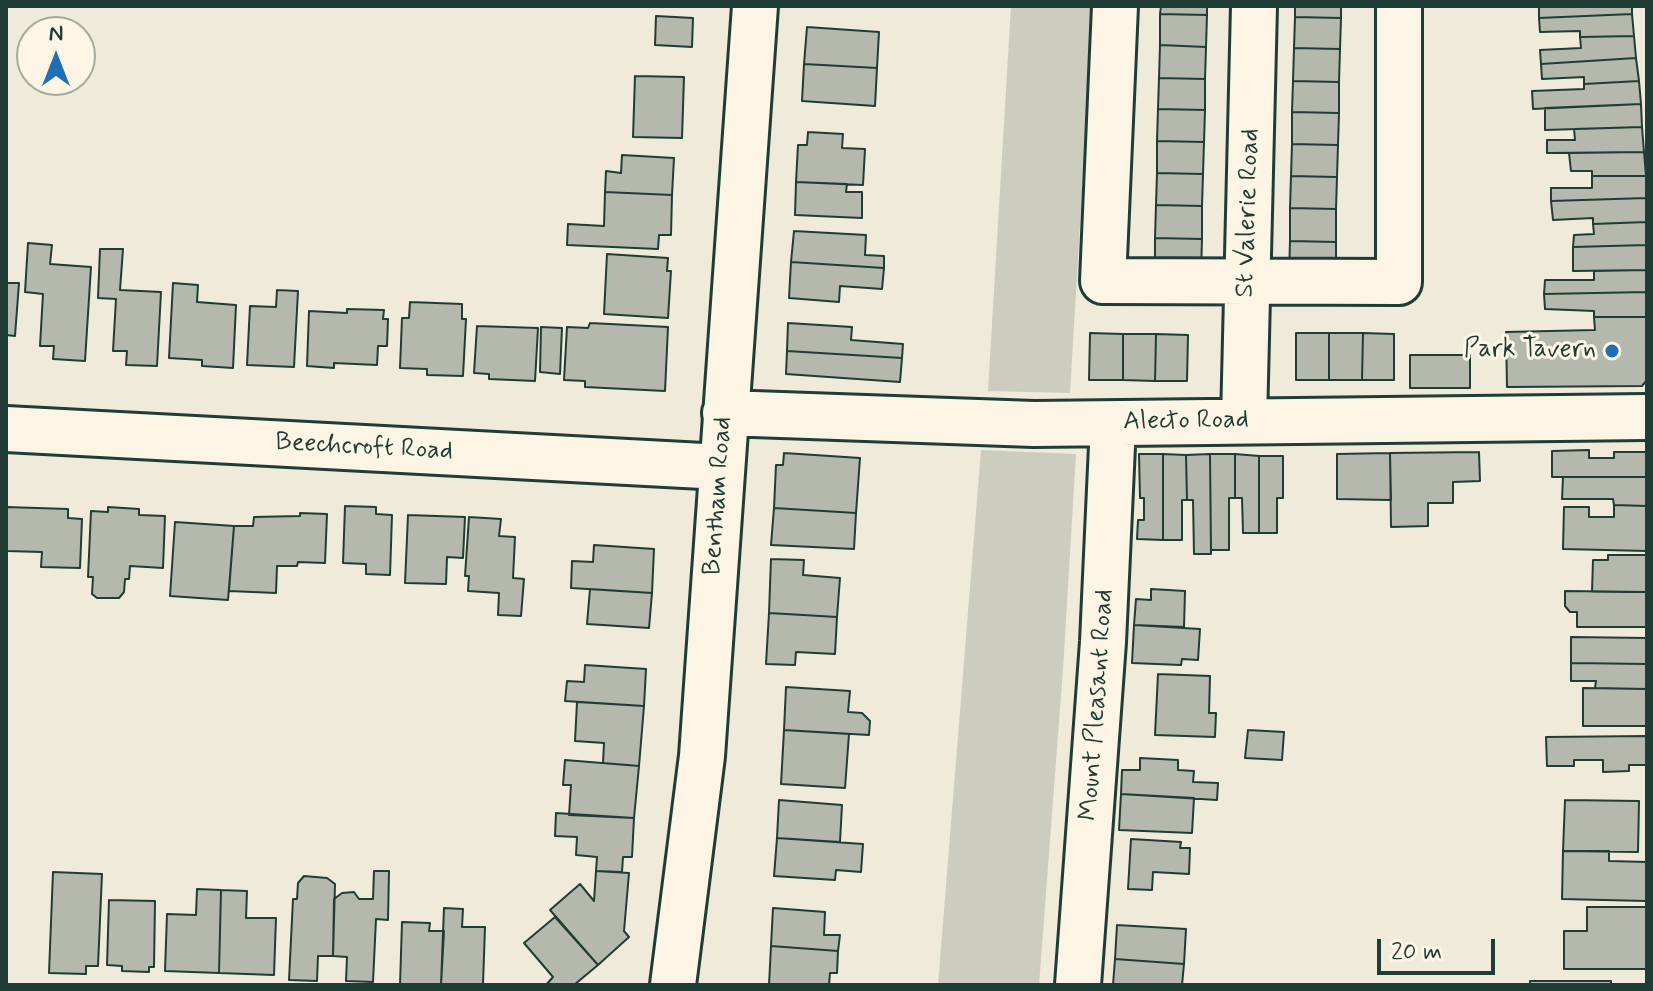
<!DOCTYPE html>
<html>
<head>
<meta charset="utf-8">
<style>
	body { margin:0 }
	#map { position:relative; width:1653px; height:991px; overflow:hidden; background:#efeada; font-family:Mynerve,sans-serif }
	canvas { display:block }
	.frame { position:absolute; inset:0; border:8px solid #1f3d34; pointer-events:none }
	.north { position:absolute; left:16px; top:16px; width:80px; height:80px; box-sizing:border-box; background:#fcf5e5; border:2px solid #a4ab9e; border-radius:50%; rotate:0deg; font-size:22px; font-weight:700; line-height:32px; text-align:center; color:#1f3d34 }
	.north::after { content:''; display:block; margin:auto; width:28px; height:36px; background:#1f6fb2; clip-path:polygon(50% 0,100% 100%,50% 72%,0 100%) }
	.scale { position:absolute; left:1377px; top:939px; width:118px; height:36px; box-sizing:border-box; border:4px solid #1f3d34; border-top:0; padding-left:10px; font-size:24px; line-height:28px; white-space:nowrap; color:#1f3d34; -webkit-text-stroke:6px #fcf5e5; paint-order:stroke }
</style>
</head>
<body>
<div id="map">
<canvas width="1653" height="991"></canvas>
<div class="frame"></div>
<div class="north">N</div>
<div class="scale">20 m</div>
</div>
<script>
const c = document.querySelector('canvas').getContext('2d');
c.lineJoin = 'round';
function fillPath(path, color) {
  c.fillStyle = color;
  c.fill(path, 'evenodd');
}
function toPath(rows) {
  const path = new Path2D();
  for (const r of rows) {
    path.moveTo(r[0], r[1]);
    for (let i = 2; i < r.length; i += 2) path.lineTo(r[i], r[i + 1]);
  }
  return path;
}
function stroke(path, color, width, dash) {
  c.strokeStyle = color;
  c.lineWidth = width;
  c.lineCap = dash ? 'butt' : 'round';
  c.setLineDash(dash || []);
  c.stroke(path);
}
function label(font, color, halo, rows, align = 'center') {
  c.font = font + ' Mynerve,sans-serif';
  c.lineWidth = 6;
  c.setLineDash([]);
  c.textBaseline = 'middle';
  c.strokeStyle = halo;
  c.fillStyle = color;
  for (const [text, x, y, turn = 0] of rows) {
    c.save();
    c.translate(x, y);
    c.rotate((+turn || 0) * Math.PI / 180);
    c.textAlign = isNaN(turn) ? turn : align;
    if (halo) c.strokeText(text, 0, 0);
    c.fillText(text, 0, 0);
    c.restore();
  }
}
const green = toPath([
	[1011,6,1093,6,1070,393,988,391],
	[981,450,1076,454,1063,669,1039,985,938,985]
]);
const building = toPath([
	[1161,6,1207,6,1207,15,1160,14,1161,6],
	[1295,6,1341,6,1341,18,1295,17,1295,6],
	[1539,6,1632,6,1632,14,1539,18,1539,6],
	[1160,14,1207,15,1206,47,1160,45,1160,14],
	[1632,14,1634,36,1580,37,1580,31,1540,32,1539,18,1632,14],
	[656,16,693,18,692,47,655,45,656,16],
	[1295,17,1341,18,1340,49,1294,48,1295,17],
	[807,27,879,32,877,68,804,64,807,27],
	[1634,36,1636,58,1541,64,1540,50,1581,48,1580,37,1634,36],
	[1160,45,1206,47,1205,79,1159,78,1160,45],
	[1294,48,1340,49,1339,82,1293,81,1294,48],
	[1636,58,1639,81,1584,84,1584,77,1542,79,1541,64,1636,58],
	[804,64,877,68,875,106,802,101,804,64],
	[635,76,684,77,682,138,633,137,635,76],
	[1159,78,1205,79,1205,110,1158,109,1159,78],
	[1293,81,1339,82,1339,113,1292,112,1293,81],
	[1639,81,1641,104,1533,109,1532,91,1584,89,1584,84,1639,81],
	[1641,104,1642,127,1545,130,1545,108,1641,104],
	[1158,109,1205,110,1204,142,1157,141,1158,109],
	[1292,112,1339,113,1338,145,1292,144,1292,112],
	[1642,127,1644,152,1547,153,1547,140,1575,140,1574,129,1642,127],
	[808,132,843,134,842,148,865,149,863,185,796,182,798,145,807,145,808,132],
	[1157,141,1204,142,1203,174,1157,173,1157,141],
	[1292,144,1338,145,1337,177,1291,176,1292,144],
	[1644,152,1646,176,1592,176,1592,171,1571,171,1569,153,1644,152],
	[622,155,674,158,672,195,605,192,606,171,621,173,622,155],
	[1157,173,1203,174,1202,206,1156,205,1157,173],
	[1291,176,1337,177,1336,209,1290,208,1291,176],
	[1592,176,1646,176,1647,198,1551,201,1551,188,1592,188,1592,176],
	[796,182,847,184,846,192,862,192,862,218,795,215,796,182],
	[605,192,672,195,671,235,659,235,658,249,567,245,568,224,604,226,605,192],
	[1647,198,1647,222,1593,224,1593,218,1553,220,1551,201,1647,198],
	[1156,205,1202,206,1202,239,1155,238,1156,205],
	[1290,208,1336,209,1336,242,1290,241,1290,208],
	[1647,222,1647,245,1573,247,1574,235,1594,234,1593,224,1647,222],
	[794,231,866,235,865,255,884,256,884,268,791,262,794,231],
	[1155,238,1202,239,1201,273,1155,272,1155,238],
	[1290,241,1336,242,1336,275,1289,275,1290,241],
	[28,243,52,245,50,264,91,267,85,361,53,359,54,346,40,346,43,294,25,292,28,243],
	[1647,245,1647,270,1573,271,1573,247,1647,245],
	[100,249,123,249,120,290,161,292,157,366,126,365,127,351,113,351,116,299,98,298,100,249],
	[607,254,668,258,667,271,671,271,668,318,604,314,607,254],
	[791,262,884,268,882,289,840,286,839,302,789,298,791,262],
	[1647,270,1647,292,1544,294,1545,280,1594,280,1594,271,1647,270],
	[6,283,19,283,15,336,6,335,6,283],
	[173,283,198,285,197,302,236,305,233,368,202,366,202,360,169,358,173,283],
	[277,290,298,291,294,367,247,365,250,306,276,307,277,290],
	[1647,292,1647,317,1594,317,1594,311,1545,309,1544,294,1647,292],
	[410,302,462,304,462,319,466,319,463,376,427,375,427,369,400,368,402,318,409,318,410,302],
	[347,309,384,310,383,319,388,319,387,346,378,346,377,365,334,363,334,368,307,366,309,311,347,313,347,309],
	[1594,317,1647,317,1647,380,1642,386,1507,387,1506,332,1595,330,1594,317],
	[590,323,668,327,665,391,585,387,585,381,564,380,567,327,588,328,590,323],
	[788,323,852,327,851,340,903,344,902,358,787,351,788,323],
	[477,326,538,328,535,381,489,379,489,374,474,373,477,326],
	[541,327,562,328,560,374,540,372,541,327],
	[1090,333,1123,334,1123,380,1089,380,1090,333],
	[1296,333,1329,333,1329,380,1296,380,1296,333],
	[1329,333,1363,333,1362,380,1329,380,1329,333],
	[1363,333,1394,334,1394,380,1362,380,1363,333],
	[1123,334,1156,334,1155,381,1123,380,1123,334],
	[1156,334,1188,335,1187,381,1155,381,1156,334],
	[787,351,902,358,900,382,786,374,787,351],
	[1410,355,1470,355,1470,388,1410,388,1410,355],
	[1589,450,1589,458,1614,458,1614,452,1647,452,1647,477,1552,477,1552,451,1589,450],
	[1479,452,1480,481,1453,482,1453,503,1428,503,1428,526,1391,527,1390,453,1479,452],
	[784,453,860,458,856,513,774,508,776,465,783,465,784,453],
	[1390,453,1391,500,1337,499,1337,454,1390,453],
	[1139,454,1163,454,1163,540,1137,539,1138,520,1144,520,1144,498,1140,498,1139,454],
	[1163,454,1186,455,1187,500,1182,500,1182,540,1163,540,1163,454],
	[1210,454,1211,554,1194,554,1193,500,1187,500,1186,455,1210,454],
	[1210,454,1235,454,1235,498,1229,498,1229,550,1211,550,1210,454],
	[1235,454,1259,456,1259,533,1243,533,1242,498,1235,498,1235,454],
	[1259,456,1283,456,1283,498,1277,498,1277,533,1259,533,1259,456],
	[1563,477,1647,477,1647,506,1614,505,1613,499,1562,499,1563,477],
	[1614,505,1647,506,1647,551,1563,549,1564,507,1589,507,1589,517,1614,517,1614,505],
	[345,506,376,507,376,514,392,515,390,575,366,574,366,564,343,563,345,506],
	[6,507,68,509,68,518,82,519,80,568,41,567,42,552,6,551,6,507],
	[108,507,139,509,139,515,165,516,163,568,130,566,129,579,125,579,124,592,119,598,97,598,92,594,93,577,88,577,91,511,108,512,108,507],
	[774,508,856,513,854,549,771,545,774,508],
	[300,513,327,514,325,563,298,562,297,566,277,566,276,593,229,591,234,526,253,526,254,517,300,516,300,513],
	[408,515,465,517,463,558,447,557,446,584,405,583,408,515],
	[469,517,501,519,499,536,515,537,513,578,524,579,521,616,498,615,499,593,468,591,469,576,465,576,469,517],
	[175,522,234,526,228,600,170,596,175,522],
	[594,545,654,549,652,593,571,588,572,561,593,562,594,545],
	[1608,555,1647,555,1647,592,1592,592,1593,560,1608,560,1608,555],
	[771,559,804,560,803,575,840,578,837,617,769,613,771,559],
	[590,589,652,593,649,628,587,624,590,589],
	[1151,589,1185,591,1184,627,1134,625,1136,599,1151,600,1151,589],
	[1565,591,1647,592,1647,627,1577,627,1577,612,1570,612,1565,606,1565,591],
	[769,613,837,617,835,654,796,652,795,665,766,664,769,613],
	[1134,625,1200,629,1198,660,1182,659,1181,665,1132,663,1134,625],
	[1571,637,1647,638,1647,664,1571,663,1571,637],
	[1571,663,1647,664,1647,689,1595,688,1596,681,1571,681,1571,663],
	[585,665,646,669,644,706,565,701,567,681,584,682,585,665],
	[1158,674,1210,676,1209,713,1216,713,1215,737,1155,735,1158,674],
	[786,687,850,691,848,712,862,713,870,721,869,735,784,730,786,687],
	[1583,688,1647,689,1647,726,1583,726,1583,688],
	[577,702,644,706,639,766,603,763,604,743,575,741,577,702],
	[784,730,849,734,845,788,781,784,784,730],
	[1248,730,1284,732,1282,760,1245,758,1248,730],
	[1647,736,1647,765,1629,765,1629,771,1603,772,1603,760,1574,760,1574,766,1547,766,1546,737,1647,736],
	[1140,758,1178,760,1178,770,1194,771,1193,782,1218,783,1217,800,1121,794,1122,770,1140,770,1140,758],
	[565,760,639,766,634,818,569,815,571,785,563,785,565,760],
	[1121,794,1194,798,1192,833,1119,830,1121,794],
	[779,800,842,805,840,842,777,838,779,800],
	[1565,800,1639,801,1638,852,1563,851,1565,800],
	[556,813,634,818,632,857,623,857,622,872,596,871,597,857,576,855,577,837,555,836,556,813],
	[777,838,863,844,861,872,836,870,835,880,774,876,777,838],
	[1131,839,1181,842,1180,848,1190,848,1189,874,1153,872,1152,890,1128,889,1131,839],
	[1563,851,1609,851,1609,861,1647,862,1646,901,1562,899,1563,851],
	[374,871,389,871,388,920,376,919,373,982,346,981,347,957,333,956,334,899,342,893,354,892,359,899,373,899,374,871],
	[596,871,629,873,624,931,629,937,598,965,550,910,580,884,594,901,596,871],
	[53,872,102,874,98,966,86,966,86,974,49,973,53,872],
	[304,876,327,878,335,884,333,956,318,956,317,981,289,980,293,899,297,899,298,883,304,876],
	[197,889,221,890,219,973,165,971,167,914,196,915,197,889],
	[221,890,247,891,246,918,276,918,274,975,219,973,221,890],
	[109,900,155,901,154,967,149,967,149,972,122,971,122,966,107,965,109,900],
	[1587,907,1647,907,1647,969,1564,969,1564,931,1587,931,1587,907],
	[444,908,463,909,462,927,485,927,483,984,441,985,444,908],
	[773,908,825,912,824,935,840,935,838,951,771,946,773,908],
	[555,917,598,965,574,985,546,985,553,977,524,943,555,917],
	[402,922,430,923,429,931,444,931,441,985,400,985,402,922],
	[1117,925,1186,929,1184,964,1115,959,1117,925],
	[771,946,838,951,837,973,830,973,829,985,769,985,771,946],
	[1115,959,1184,964,1182,985,1113,985,1115,959],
	[1530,981,1611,981,1611,985,1530,985,1530,981]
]);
const minor = toPath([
	[1115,6,1103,281,1399,282,1399,6],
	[725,413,1034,424,1647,417],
	[1244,421,1254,6],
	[6,429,722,467],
	[673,985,702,756,755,6],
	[1078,985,1103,642,1113,424]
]);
const markers = [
	[1612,351,8,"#1f6fb2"]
];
const streetNames = [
	["St Valerie Road",1249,213,-88],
	["Alecto Road",1186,422,-1],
	["Beechcroft Road",364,448,3],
	["Bentham Road",719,496,-86],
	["Mount Pleasant Road",1098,705,-86]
];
const poiNames = [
	["Park Tavern",1596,351]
];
fillPath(green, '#cccdbf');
fillPath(building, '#b5b9ad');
stroke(building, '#1f3d34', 2);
stroke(minor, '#1f3d34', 50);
stroke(minor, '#fcf5e5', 44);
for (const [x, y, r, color] of markers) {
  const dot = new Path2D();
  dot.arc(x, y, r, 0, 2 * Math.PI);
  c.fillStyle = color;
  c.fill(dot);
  stroke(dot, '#fcf5e5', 3);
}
label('26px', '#1f3d34', '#fcf5e5', streetNames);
label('26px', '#1f3d34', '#fcf5e5', poiNames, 'right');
</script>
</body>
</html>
